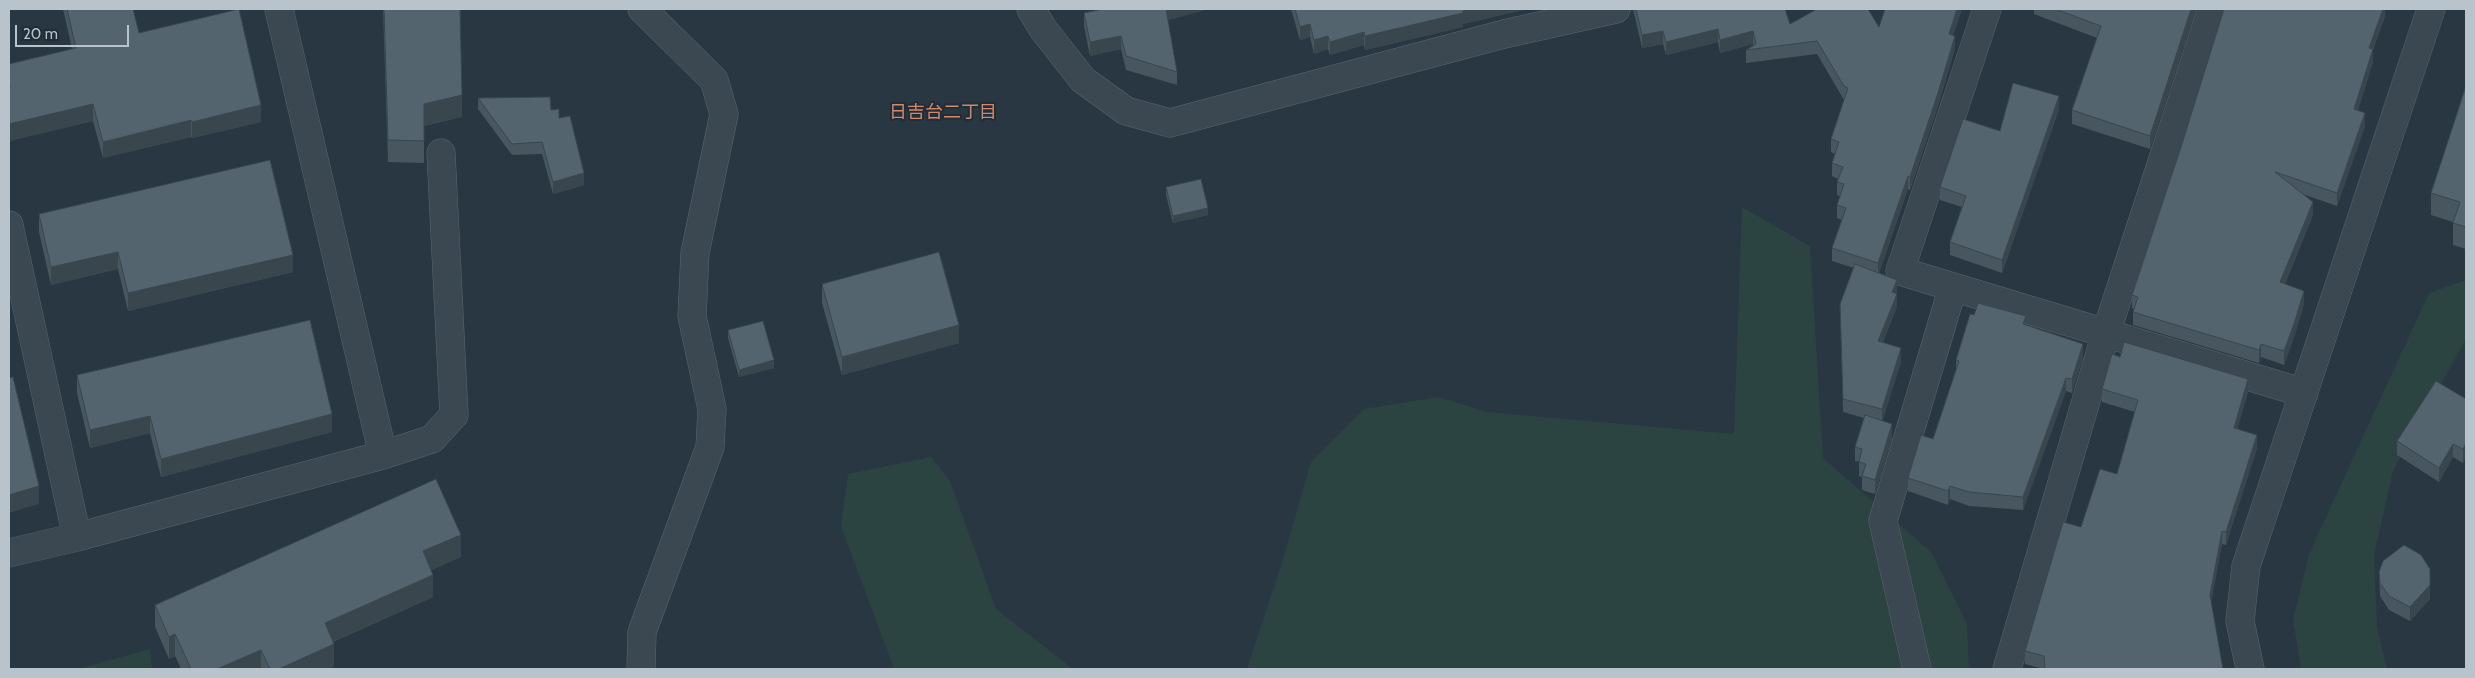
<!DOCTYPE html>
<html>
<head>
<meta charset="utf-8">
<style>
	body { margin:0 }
	#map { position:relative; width:2475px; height:678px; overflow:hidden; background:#283741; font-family:Cabin,sans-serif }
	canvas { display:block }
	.frame { position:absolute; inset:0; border:10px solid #b9c3cb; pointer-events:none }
	.scale { position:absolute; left:15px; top:25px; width:114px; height:22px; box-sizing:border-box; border:2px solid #b9c3cb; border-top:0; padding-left:6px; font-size:15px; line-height:18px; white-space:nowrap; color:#b9c3cb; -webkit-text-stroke:4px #212d37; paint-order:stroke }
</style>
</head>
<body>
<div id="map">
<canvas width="2475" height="678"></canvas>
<div class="frame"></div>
<div class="scale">20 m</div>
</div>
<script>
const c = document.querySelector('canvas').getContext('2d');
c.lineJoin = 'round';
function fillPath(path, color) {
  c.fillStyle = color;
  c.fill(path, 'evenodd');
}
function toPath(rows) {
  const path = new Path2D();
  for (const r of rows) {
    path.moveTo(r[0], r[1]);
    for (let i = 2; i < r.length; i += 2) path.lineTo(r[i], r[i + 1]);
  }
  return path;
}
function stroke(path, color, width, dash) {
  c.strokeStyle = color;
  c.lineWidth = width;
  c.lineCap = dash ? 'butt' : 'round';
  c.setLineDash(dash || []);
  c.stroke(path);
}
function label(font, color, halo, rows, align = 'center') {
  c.font = font + ' Cabin,"Noto Sans JP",sans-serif';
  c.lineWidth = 4;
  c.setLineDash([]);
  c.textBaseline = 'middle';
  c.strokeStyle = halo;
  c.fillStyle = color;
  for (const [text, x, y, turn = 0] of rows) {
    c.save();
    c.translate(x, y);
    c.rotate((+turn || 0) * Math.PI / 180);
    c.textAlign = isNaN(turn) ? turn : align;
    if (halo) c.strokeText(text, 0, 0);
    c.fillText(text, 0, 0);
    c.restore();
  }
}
const green = toPath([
	[1742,207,1810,246,1823,458,1932,553,1967,624,1969,669,1247,669,1282,563,1311,462,1364,409,1439,397,1487,412,1734,434],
	[2466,280,2466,339,2393,471,2374,555,2377,627,2387,669,2301,669,2293,620,2309,554,2429,293],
	[931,457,950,481,996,609,1073,669,894,669,841,526,848,474],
	[150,649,152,669,77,669]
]);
const street = toPath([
	[279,9,383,455],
	[1031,9,1043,29,1083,80,1126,111,1170,123,1504,34,1616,9],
	[1987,9,1900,271,2304,393],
	[9,225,77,537],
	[9,553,77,537,383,455,432,439,454,415,441,153],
	[641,669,642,632,710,447,712,409,692,316,695,253,724,114,714,80,642,9],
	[1917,669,1883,521,1953,287],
	[2007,669,2106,333,2212,9],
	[2250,669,2240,621,2246,566,2431,9]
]);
const wall = toPath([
	[63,9,133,9,139,33,261,122,192,138,191,137,103,158,93,121,9,141,9,64,72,49],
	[383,9,460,9,462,117,424,126,424,163,388,162],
	[1100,9,1208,9,1168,20,1177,72,1177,85,1126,70,1121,49,1090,56,1084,26,1084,13,1100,10],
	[1291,9,1527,9,1463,24,1463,27,1365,50,1364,45,1330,55,1328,49,1314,54,1310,37,1300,40],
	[1633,9,1785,9,1790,24,1879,27,1962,9,1953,35,1955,49,1938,106,1910,190,1908,189,1879,273,1897,280,1897,307,1883,342,1901,362,1882,421,1892,438,1875,494,1862,490,1862,477,1859,476,1859,462,1855,461,1855,447,1864,418,1843,412,1840,304,1854,268,1832,261,1832,248,1842,220,1837,218,1837,205,1840,196,1837,195,1837,182,1838,179,1832,176,1832,163,1835,154,1831,152,1831,139,1844,100,1817,54,1746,63,1746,50,1753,46,1753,44,1720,53,1718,42,1666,55,1663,44,1642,48],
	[2034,9,2196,9,2150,149,2072,124,2072,110,2097,38,2034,14],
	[2385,9,2385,16,2373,50,2373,62,2358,110,2365,126,2337,206,2305,195,2313,215,2285,284,2304,304,2294,337,2284,365,2261,357,2259,363,2133,325,2133,312,2134,309,2132,308,2132,295,2181,147],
	[2466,86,2466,249,2453,245,2453,222,2431,215,2431,193],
	[478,98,551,110,559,118,584,185,553,194,542,154,512,155,478,109],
	[2059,109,2002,273,1950,255,1950,242,1962,207,1940,200,1940,187,2000,131],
	[1166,187,1208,215,1173,223,1166,195],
	[39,214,293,272,128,311,118,269,51,285,39,232],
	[822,284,959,343,842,375,822,303],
	[2026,325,2083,357,2072,393,2066,391,2023,510,1969,506,1950,499,1948,505,1908,491,1908,478,1933,439,1956,371,1956,360],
	[728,330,774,368,739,377,728,338],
	[77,375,332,432,161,477,150,433,90,448,77,393],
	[2102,389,2248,392,2237,429,2257,448,2226,545,2222,544,2211,602,2223,669,2229,669,2044,669,2025,664,2025,651,2081,527,2117,474,2135,412,2102,402],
	[2466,399,2466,456,2463,463,2453,457,2439,482,2397,455,2397,441],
	[461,557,431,570,433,597,333,642,334,666,328,669,181,669,175,656,169,659,155,627,155,605],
	[2379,572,2430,582,2430,599,2410,621,2389,610,2380,596]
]);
const shadedWall = toPath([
	[1166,9,1208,9,1166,21],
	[1473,9,1527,9,1463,24,1463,27,1365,50,1365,36],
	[1957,9,1962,9,1949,47,1949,34],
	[2191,9,2196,9,2150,149,2150,136],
	[2383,9,2385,9,2385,16,2373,50,2373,62,2354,122,2354,109,2369,48],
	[1310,24,1310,37,1300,40,1300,27],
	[1718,29,1718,42,1666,55,1666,42],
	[1663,31,1663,44,1642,48,1642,35],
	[1753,31,1753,44,1720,53,1720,40],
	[1364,32,1364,45,1330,55,1330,42],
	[1121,36,1121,49,1090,56,1090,42],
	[1328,36,1328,49,1314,54,1314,40],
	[1955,36,1955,49,1938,106,1910,190,1910,177],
	[462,95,462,117,424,126,424,104],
	[2059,96,2059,109,2002,273,2002,260],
	[93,104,93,121,9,141,9,124],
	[261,105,261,122,192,138,192,122],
	[2365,113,2365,126,2337,206,2337,193],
	[191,120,191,137,103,158,103,142],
	[584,173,584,185,553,194,553,182],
	[1908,176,1908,189,1878,277,1878,263],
	[2313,202,2313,215,2280,295,2280,282],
	[1208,208,1208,215,1173,223,1173,216],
	[118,252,118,269,51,285,51,267],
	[293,255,293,272,128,311,128,293],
	[1897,280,1897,307,1878,355,1878,341,1892,292],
	[2304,291,2304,304,2294,337,2284,365,2284,351],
	[959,325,959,343,842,375,842,357],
	[2083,344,2083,357,2072,393,2072,379],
	[2261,344,2261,357,2259,363,2259,350],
	[1901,348,1901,362,1882,423,1882,409],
	[774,360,774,368,739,377,739,370],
	[2066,378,2066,391,2023,510,2023,497],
	[2248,379,2248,392,2234,441,2234,428],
	[332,414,332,432,161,477,161,459],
	[150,416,150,433,90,448,90,430],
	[1892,424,1892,438,1875,494,1875,480],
	[2257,435,2257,448,2226,545,2226,532],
	[2466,443,2466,456,2463,463,2463,449],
	[2453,444,2453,457,2439,482,2439,468],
	[39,486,39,504,9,513,9,495],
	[1950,486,1950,499,1948,505,1948,491],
	[2222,531,2222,544,2210,608,2210,595],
	[461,535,461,557,423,574,423,551],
	[2430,569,2430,599,2410,621,2410,607],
	[433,575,433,597,325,645,325,623],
	[175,634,175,656,169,659,169,637],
	[334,644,334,666,328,669,279,669],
	[261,650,261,669,217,669]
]);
const building = toPath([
	[67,9,133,9,139,33,239,9,261,105,192,122,191,120,103,142,93,104,9,124,9,89,10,88,9,81,9,64,76,48,67,9],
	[384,9,460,9,462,95,424,104,424,141,388,140,384,9],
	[1103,9,1166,9,1177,72,1126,56,1121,36,1090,42,1084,13,1103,9],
	[1295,9,1473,9,1463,11,1463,13,1365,36,1364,32,1330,42,1328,36,1314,40,1310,24,1300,27,1295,9],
	[1636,9,1785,9,1790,24,1817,9,1868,9,1879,27,1885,9,1957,9,1949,34,1955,36,1938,93,1910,177,1908,176,1878,263,1832,248,1846,208,1837,205,1844,184,1837,182,1843,167,1832,163,1839,142,1831,139,1848,88,1844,86,1817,41,1746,50,1756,44,1753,31,1720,40,1718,29,1666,42,1663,31,1642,35,1636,9],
	[2055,9,2191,9,2150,136,2072,110,2101,26,2055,9],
	[2224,9,2383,9,2369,48,2373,49,2354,109,2365,113,2337,193,2275,172,2313,202,2280,282,2304,291,2294,324,2284,351,2261,344,2259,350,2133,312,2138,297,2132,295,2181,147,2224,9],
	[2013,83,2059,96,2002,260,1950,242,1966,196,1940,187,1963,119,2000,131,2013,83],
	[2466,86,2466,227,2453,223,2460,202,2431,193,2466,86],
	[550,97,551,110,559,109,559,118,570,116,584,173,553,182,542,142,512,144,478,98,550,97],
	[270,160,293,255,128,293,118,252,51,267,39,214,270,160],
	[1201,179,1208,208,1173,216,1166,187,1201,179],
	[939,252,959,325,842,357,822,284,939,252],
	[1855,264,1897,280,1892,292,1897,294,1878,341,1901,348,1882,409,1843,399,1840,304,1855,264],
	[1978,303,2026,316,2023,324,2083,344,2072,379,2066,378,2023,497,1969,492,1950,486,1948,491,1908,478,1921,435,1933,439,1959,361,1956,360,1970,314,1974,315,1978,303],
	[310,320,332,414,161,459,150,416,90,430,77,375,310,320],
	[763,321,774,360,739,370,728,330,763,321],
	[2124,342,2248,379,2234,428,2257,435,2226,532,2222,531,2210,595,2223,669,2229,668,2229,669,2045,669,2044,656,2025,651,2063,522,2081,527,2100,469,2117,474,2138,400,2102,389,2112,354,2120,357,2124,342],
	[13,377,39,486,9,495,9,378,13,377],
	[2436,381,2466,399,2466,443,2463,449,2453,444,2439,468,2397,441,2436,381],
	[1865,415,1892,424,1875,480,1862,476,1866,464,1859,462,1862,449,1855,447,1865,415],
	[436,479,461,535,423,551,433,575,325,623,334,644,279,669,270,669,261,650,217,669,191,669,175,634,169,637,155,605,436,479],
	[2404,545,2421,555,2430,569,2430,585,2410,607,2389,596,2380,583,2379,572,2383,561,2404,545]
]);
const neighbourhoodNames = [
	["日吉台二丁目",943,113]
];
fillPath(green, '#2b4442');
stroke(street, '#5a666e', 29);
stroke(street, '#3c4851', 28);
fillPath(wall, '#47565f');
fillPath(shadedWall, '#3a464d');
fillPath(building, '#53646e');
stroke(building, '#3a464d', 1);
label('18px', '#d2886d', '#212d37', neighbourhoodNames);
</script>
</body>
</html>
